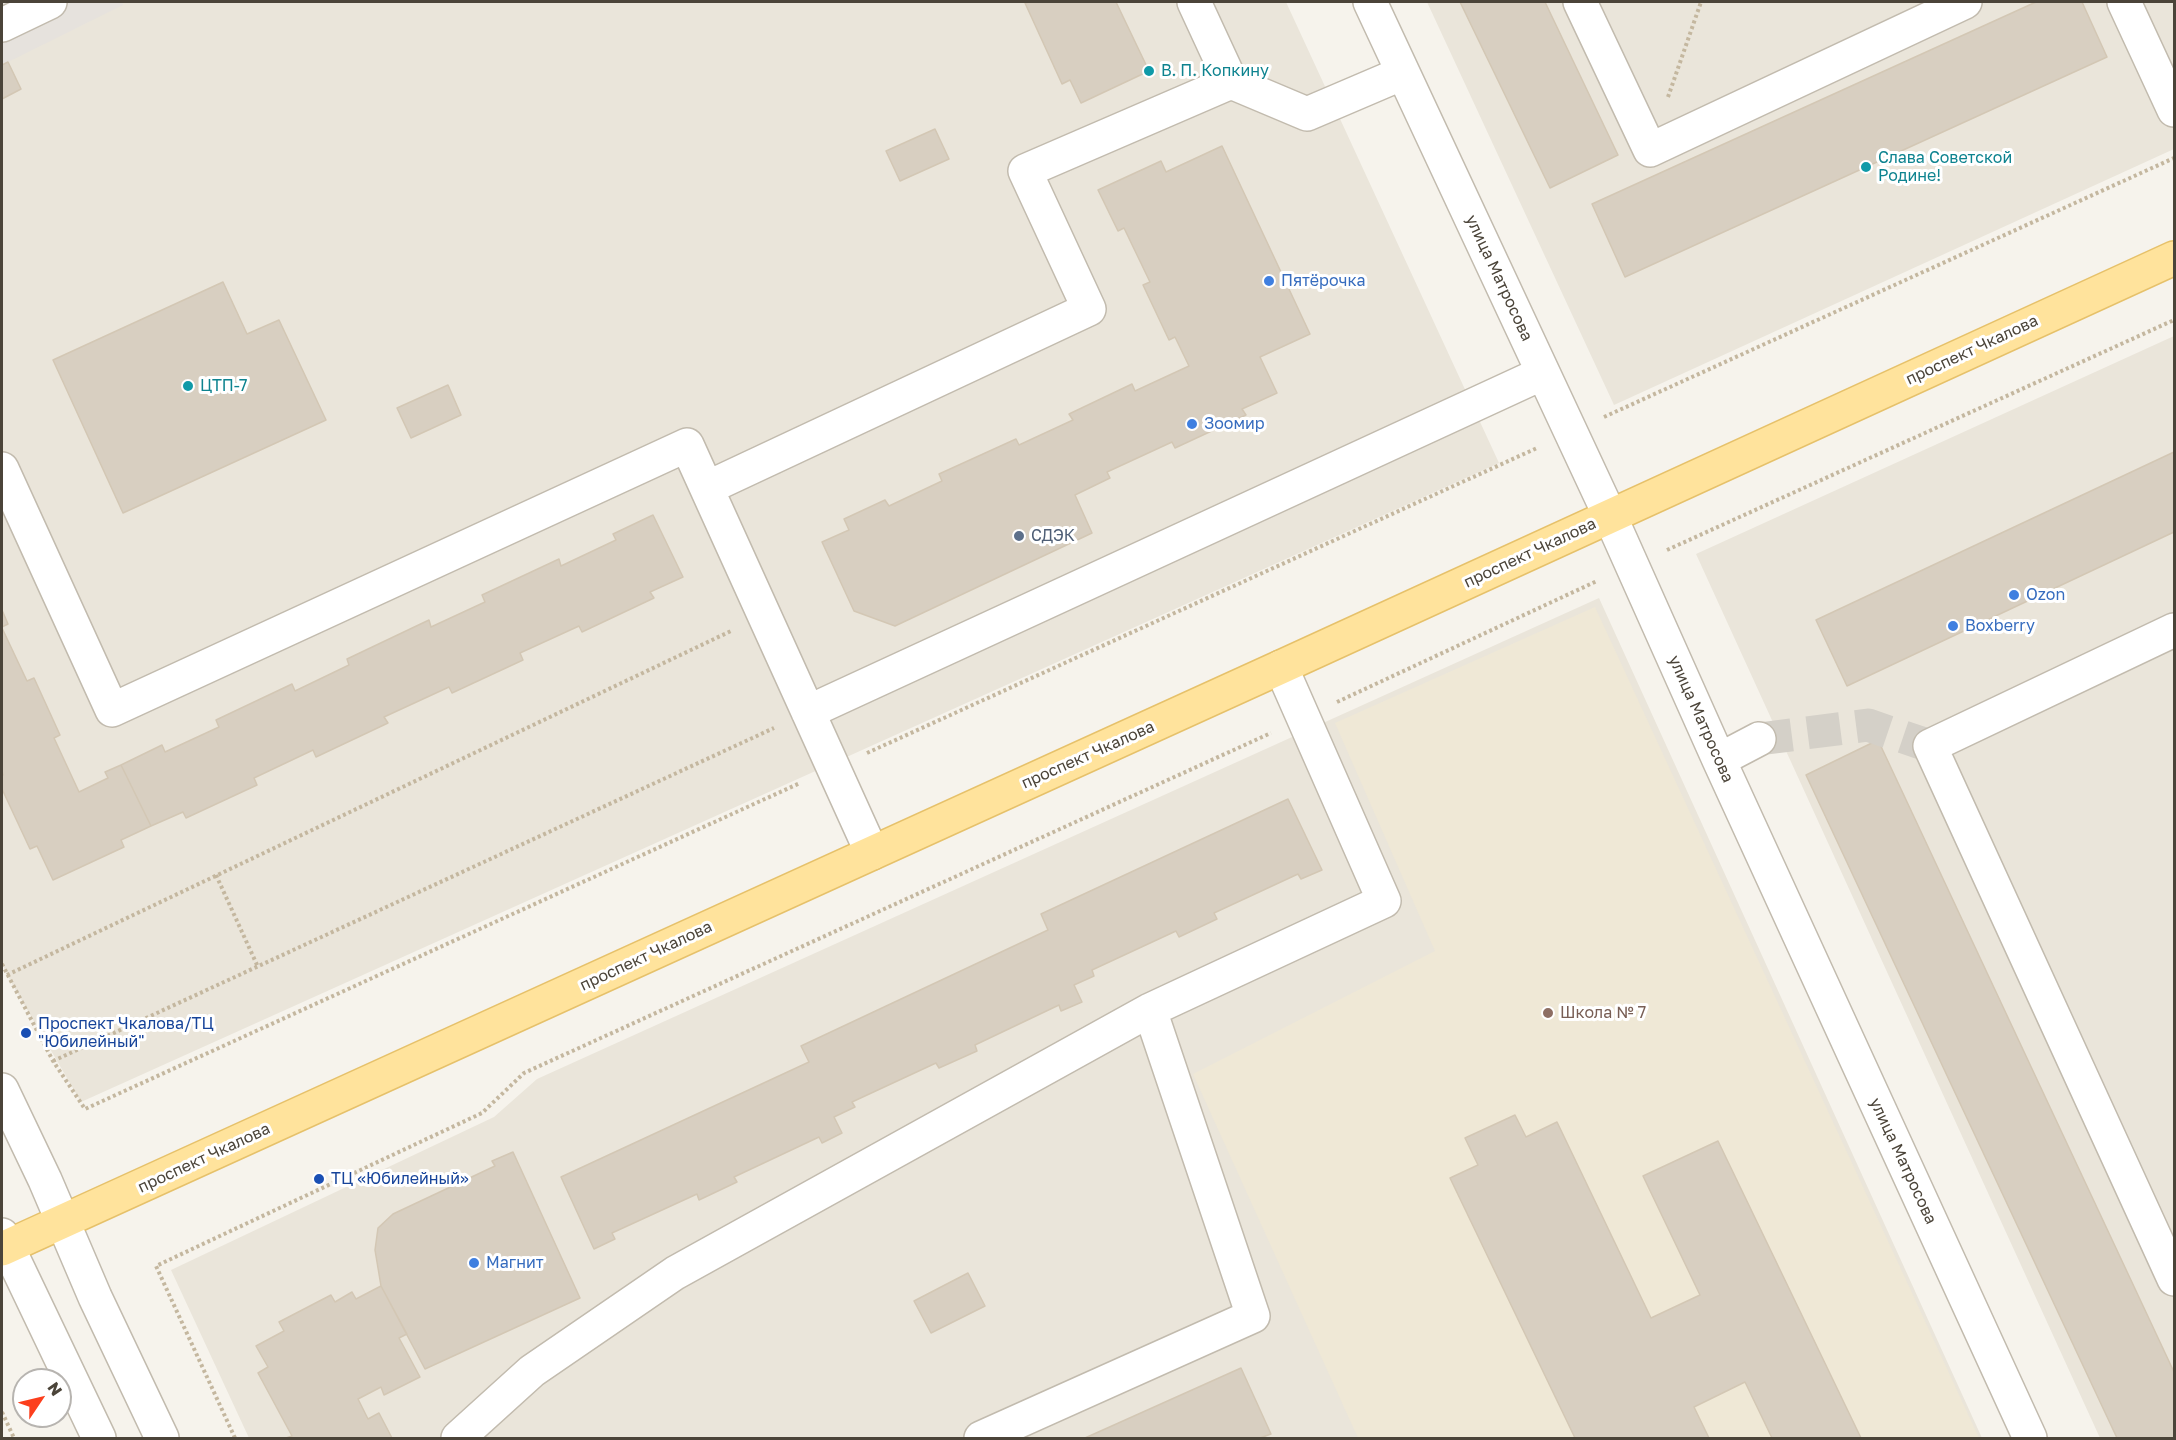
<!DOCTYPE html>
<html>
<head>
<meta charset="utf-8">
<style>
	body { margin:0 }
	#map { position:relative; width:2176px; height:1440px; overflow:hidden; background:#f6f3ec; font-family:"Golos Text",sans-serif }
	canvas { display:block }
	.frame { position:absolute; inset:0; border:3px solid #4b4439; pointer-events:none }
	.north { position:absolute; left:12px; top:1368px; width:60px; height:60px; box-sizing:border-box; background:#fff; border:2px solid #b7b4b0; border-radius:50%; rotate:55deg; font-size:16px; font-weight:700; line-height:24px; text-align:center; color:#4b4439 }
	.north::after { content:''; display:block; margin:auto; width:21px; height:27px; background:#fc3f1d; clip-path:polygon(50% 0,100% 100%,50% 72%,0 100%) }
</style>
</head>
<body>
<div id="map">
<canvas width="2176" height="1440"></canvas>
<div class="frame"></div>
<div class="north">N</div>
</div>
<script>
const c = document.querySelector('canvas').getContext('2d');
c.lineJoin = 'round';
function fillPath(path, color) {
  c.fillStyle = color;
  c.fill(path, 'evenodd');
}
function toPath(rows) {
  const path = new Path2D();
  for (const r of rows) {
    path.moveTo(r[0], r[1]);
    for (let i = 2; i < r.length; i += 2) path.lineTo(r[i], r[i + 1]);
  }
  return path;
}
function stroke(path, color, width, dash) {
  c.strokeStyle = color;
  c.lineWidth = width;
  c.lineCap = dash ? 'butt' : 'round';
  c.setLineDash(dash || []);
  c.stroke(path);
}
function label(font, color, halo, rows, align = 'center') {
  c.font = font + ' "Golos Text",sans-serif';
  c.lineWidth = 6;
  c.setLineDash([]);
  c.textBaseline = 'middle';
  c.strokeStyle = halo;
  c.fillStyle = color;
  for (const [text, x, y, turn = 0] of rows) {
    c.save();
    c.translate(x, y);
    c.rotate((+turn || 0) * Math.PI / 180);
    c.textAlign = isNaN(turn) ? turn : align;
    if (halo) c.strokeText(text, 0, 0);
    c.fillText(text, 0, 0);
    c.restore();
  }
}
const residential = toPath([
	[2,2,1286,2,1499,463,81,1102,7,975,2,963],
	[1427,2,2174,2,2174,149,1614,405],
	[2174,336,2174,1438,2100,1438,1696,554],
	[1599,598,1982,1438,249,1438,171,1270,494,1117,537,1079]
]);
const industrial = toPath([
	[2,2,122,2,123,5,2,65]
]);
const education = toPath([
	[1595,607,1979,1438,1358,1438,1193,1074,1435,951,1335,723]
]);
const building = toPath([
	[1029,2,1116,2,1149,71,1081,103,1070,80,1062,84,1025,3,1029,2],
	[1460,2,1545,2,1618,155,1550,188,1460,2],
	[2036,2,2082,2,2107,57,1625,277,1592,204,2036,2],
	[8,62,21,89,2,99,2,65,8,62],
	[935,129,949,159,900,181,886,151,935,129],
	[1222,146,1310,334,1260,357,1277,393,1242,409,1246,415,1175,448,1172,442,1107,472,1110,478,1075,495,1092,533,895,626,854,611,822,542,849,530,844,519,885,500,889,506,942,481,939,474,1016,439,1019,445,1073,420,1069,414,1132,384,1135,391,1189,366,1175,337,1169,340,1143,285,1150,282,1124,228,1118,231,1098,190,1161,161,1166,172,1222,146],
	[223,282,247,334,279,320,326,420,123,513,53,360,223,282],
	[448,385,461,415,411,438,397,408,448,385],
	[2174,452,2174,532,1847,686,1816,620,2174,452],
	[653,515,683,577,650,592,654,598,582,632,579,626,520,653,523,660,452,693,449,687,384,717,388,723,316,757,313,750,254,778,257,785,186,818,183,812,151,826,121,765,162,745,165,752,219,727,216,720,292,684,295,691,349,665,347,659,429,620,431,627,485,602,482,595,559,559,561,566,616,540,613,534,653,515],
	[2,610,8,624,2,627,2,610],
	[2,628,27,681,34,678,60,735,54,738,79,792,108,778,105,772,121,765,151,826,121,840,124,847,53,880,37,846,30,849,2,789,2,776,3,775,2,771,2,628],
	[1878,740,2174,1372,2174,1438,2117,1438,1806,775,1878,740],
	[1288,799,1322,870,1301,879,1298,874,1214,913,1217,919,1179,937,1176,931,1092,970,1094,976,1074,985,1082,1002,1061,1011,1059,1005,975,1045,977,1051,939,1068,936,1063,852,1102,855,1107,834,1117,842,1133,822,1143,819,1137,734,1177,737,1182,699,1200,697,1194,612,1233,615,1239,594,1249,561,1177,809,1062,801,1046,1048,930,1041,914,1288,799],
	[1515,1115,1526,1137,1557,1122,1651,1318,1700,1295,1643,1176,1718,1141,1861,1438,1772,1438,1745,1382,1694,1407,1709,1438,1575,1438,1450,1178,1478,1165,1465,1138,1515,1115],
	[513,1152,580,1298,425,1369,381,1286,375,1250,378,1228,393,1214,495,1166,492,1161,513,1152],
	[968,1273,985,1306,931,1333,914,1301,968,1273],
	[381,1286,407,1334,399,1338,420,1377,384,1395,381,1387,358,1399,368,1419,379,1413,392,1438,286,1438,292,1436,258,1373,268,1367,256,1346,284,1331,279,1322,331,1295,335,1302,352,1292,356,1299,381,1286],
	[1241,1368,1271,1434,1260,1438,1085,1438,1241,1368]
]);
const minorTunnel = toPath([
	[1759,739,1868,725,1930,746]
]);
const path = toPath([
	[1668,97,1701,2],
	[1604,417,2174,158],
	[1667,550,2174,320],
	[1337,702,1597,581],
	[867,753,1537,448],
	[216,875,258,967],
	[2,964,53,1061,85,1109,800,783],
	[7,975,731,631],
	[53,1061,774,728],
	[2,1412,14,1438],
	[235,1438,156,1266,482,1113,524,1073,1271,733]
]);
const minor = toPath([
	[1370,2,1610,516,1719,760,2030,1438],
	[1580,2,1650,150,1965,2],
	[2124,2,2174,110],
	[2,25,50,2],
	[1231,82,1307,114,1403,73],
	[2,469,112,710,687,445,872,853],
	[707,488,1089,309,1025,171,1231,82,1194,2],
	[2174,630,1930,746,2174,1279],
	[808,712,1543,373],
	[1719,760,1759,739],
	[2,1090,45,1180,95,1297,162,1438],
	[2,1235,99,1438],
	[458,1438,532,1371,675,1273,1150,1010,1384,901,1281,667],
	[981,1438,1253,1316,1150,1010]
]);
const major = toPath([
	[2,1249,1281,667,2174,258]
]);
const markers = [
	[1149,71,6,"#0f9aa8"],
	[1866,167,6,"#0f9aa8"],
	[1269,281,6,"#3f7fe0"],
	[188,386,6,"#0f9aa8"],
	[1192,424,6,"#3f7fe0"],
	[1019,536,6,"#5c6f8a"],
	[2014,595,6,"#3f7fe0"],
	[1953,626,6,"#3f7fe0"],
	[1548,1013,6,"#8d6e63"],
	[26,1033,6,"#1a4fb4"],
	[319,1179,6,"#1a4fb4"],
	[474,1263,6,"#3f7fe0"]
];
const cultureNames = [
	["В. П. Копкину",1161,71],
	["Слава Советской",1878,158],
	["Родине!",1878,176],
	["ЦТП-7",200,386]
];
const streetNames = [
	["улица Матросова",1499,278,65],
	["проспект Чкалова",1972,350,-25],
	["проспект Чкалова",1530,553,-25],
	["улица Матросова",1701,719,66],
	["проспект Чкалова",1088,755,-24],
	["проспект Чкалова",646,956,-25],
	["проспект Чкалова",204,1158,-25],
	["улица Матросова",1903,1161,65]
];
const shopNames = [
	["Пятёрочка",1281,281],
	["Зоомир",1204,424],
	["Ozon",2026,595],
	["Boxberry",1965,626],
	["Магнит",486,1263]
];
const serviceNames = [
	["СДЭК",1031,536]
];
const educationNames = [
	["Школа № 7",1560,1013]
];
const transitNames = [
	["Проспект Чкалова/ТЦ",38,1024],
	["\"Юбилейный\"",38,1042],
	["ТЦ «Юбилейный»",331,1179]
];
fillPath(residential, '#eae5da');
fillPath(industrial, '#e6e2dd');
fillPath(education, '#efe8d6');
fillPath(building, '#d8cfc1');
stroke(building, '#d3c7b4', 1.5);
stroke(minorTunnel, '#d4d0c8', 33, [33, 16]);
stroke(minor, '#c2bbae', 36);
stroke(major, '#e6c16a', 36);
stroke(path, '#c4b79f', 4, [3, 3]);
stroke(minor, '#fff', 33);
stroke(major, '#ffe39c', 33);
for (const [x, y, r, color] of markers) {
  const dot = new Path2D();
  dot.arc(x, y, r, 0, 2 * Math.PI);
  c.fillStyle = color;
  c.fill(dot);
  stroke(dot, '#fff', 2);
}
label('16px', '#0d838f', '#fff', cultureNames, 'left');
label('16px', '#4b4439', '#fff', streetNames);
label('16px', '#366cbe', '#fff', shopNames, 'left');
label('16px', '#4e5e75', '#fff', serviceNames, 'left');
label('16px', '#785e54', '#fff', educationNames, 'left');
label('16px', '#164399', '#fff', transitNames, 'left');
</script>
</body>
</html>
